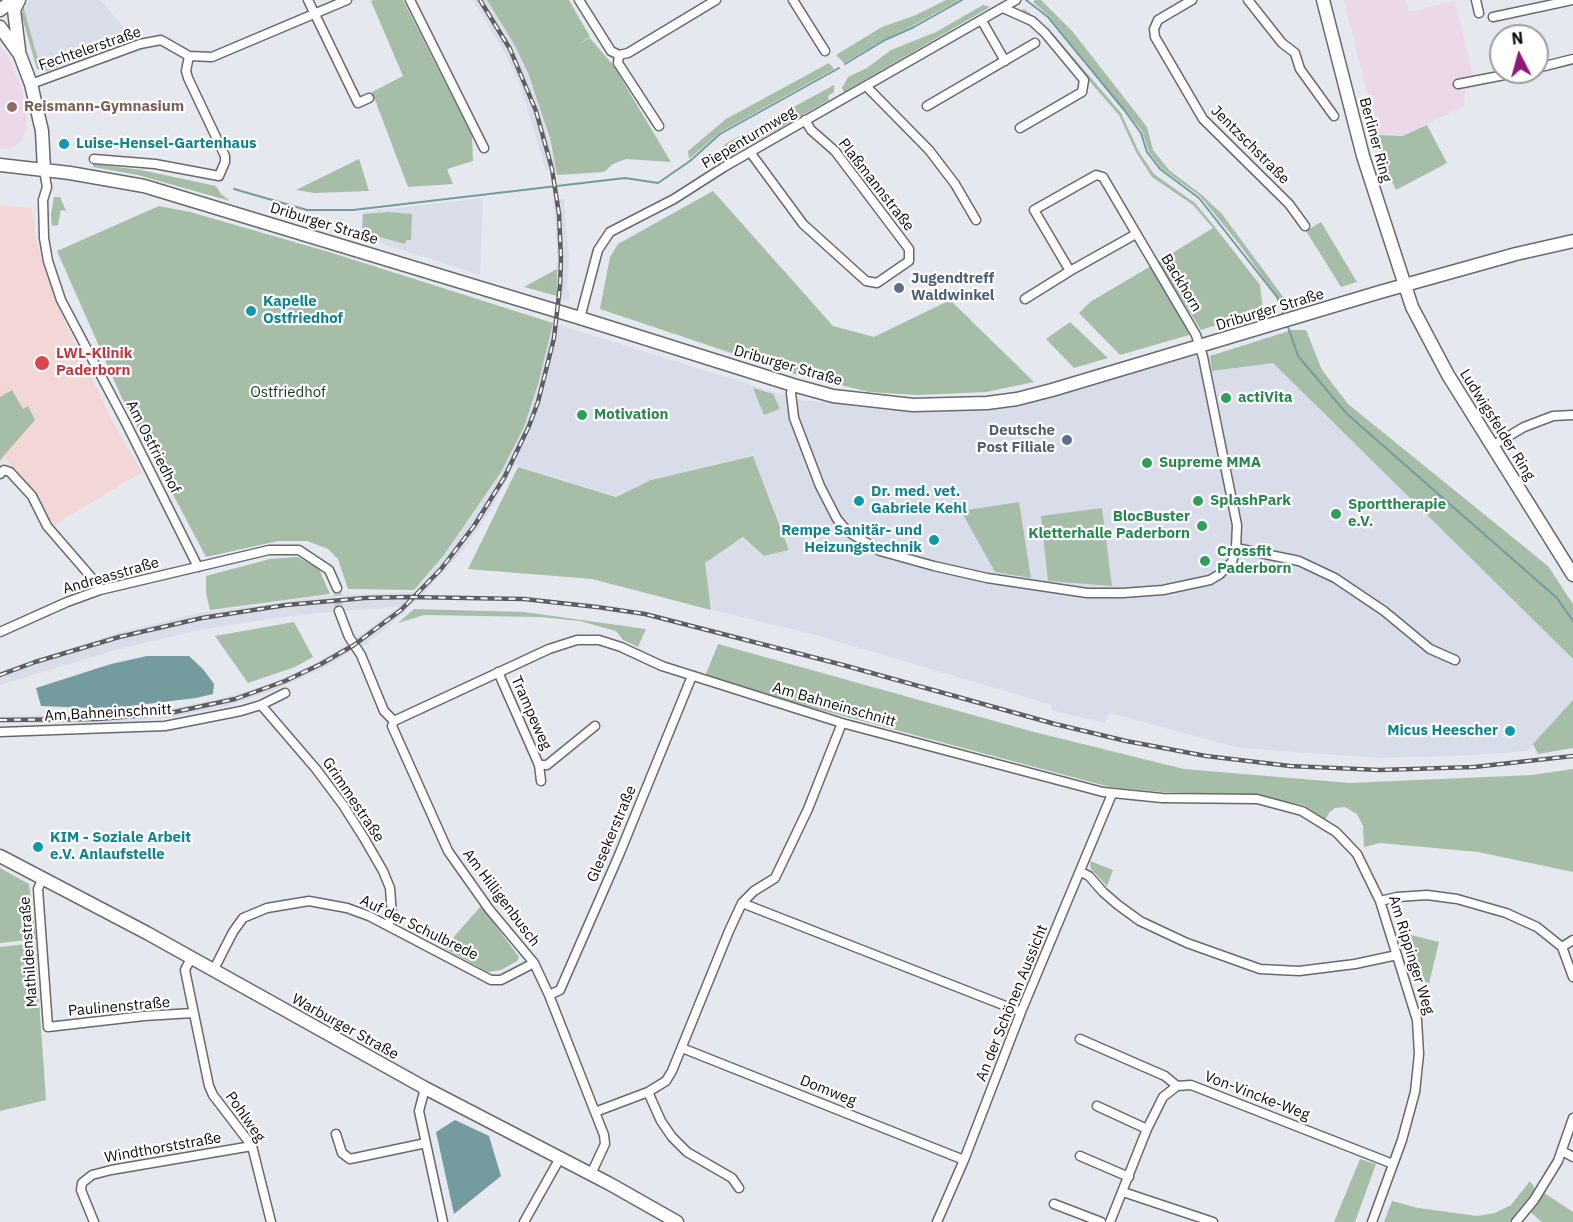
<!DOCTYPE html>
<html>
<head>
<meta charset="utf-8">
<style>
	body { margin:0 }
	#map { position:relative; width:1573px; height:1222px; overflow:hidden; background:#e6e8ef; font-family:"IBM Plex Sans",sans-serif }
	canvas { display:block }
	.north { position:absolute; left:1489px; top:24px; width:60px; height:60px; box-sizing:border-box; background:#fff; border:2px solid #9d9d9e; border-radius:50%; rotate:354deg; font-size:16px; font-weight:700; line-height:24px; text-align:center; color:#0b0b0d }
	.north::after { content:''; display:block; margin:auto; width:21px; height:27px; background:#911a79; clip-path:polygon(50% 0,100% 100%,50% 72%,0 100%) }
</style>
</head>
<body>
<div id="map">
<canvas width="1573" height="1222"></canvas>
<div class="north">N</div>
</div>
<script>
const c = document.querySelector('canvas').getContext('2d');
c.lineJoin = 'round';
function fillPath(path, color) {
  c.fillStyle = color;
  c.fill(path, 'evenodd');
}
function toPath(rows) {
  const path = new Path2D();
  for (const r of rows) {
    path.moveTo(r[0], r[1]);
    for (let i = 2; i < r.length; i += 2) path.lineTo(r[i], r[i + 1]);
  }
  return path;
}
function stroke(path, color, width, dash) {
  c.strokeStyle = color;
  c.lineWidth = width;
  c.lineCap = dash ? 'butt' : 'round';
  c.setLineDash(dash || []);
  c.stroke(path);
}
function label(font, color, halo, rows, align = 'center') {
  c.font = font + ' "IBM Plex Sans",sans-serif';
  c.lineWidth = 4.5;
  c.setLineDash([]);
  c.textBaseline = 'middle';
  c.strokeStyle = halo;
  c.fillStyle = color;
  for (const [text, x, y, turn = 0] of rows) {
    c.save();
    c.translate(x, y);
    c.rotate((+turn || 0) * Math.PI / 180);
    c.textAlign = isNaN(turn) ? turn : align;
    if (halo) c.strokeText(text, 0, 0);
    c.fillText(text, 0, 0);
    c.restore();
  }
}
const built = toPath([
	[30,0,100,0,134,39,47,72,42,71,37,69,21,13,23,6],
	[473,0,487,0,514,44,540,105,556,169,546,170,520,85,506,55],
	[483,198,480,275,361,237,363,212],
	[564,199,569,259,567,290,570,291,569,300,564,299,564,301,556,299,557,250,553,201],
	[553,323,800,400,936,412,997,406,1057,396,1208,352,1212,371,1273,363,1573,659,1573,700,1528,751,1456,756,1379,758,1240,748,1109,713,1105,723,1051,710,1052,705,816,635,712,610,704,563,743,538,764,556,790,550,753,455,651,480,616,496,515,465,490,511,464,549,426,591,387,628,368,642,369,644,360,647,355,639,398,607,342,611,340,595,414,592,444,556,501,472,524,427,539,381],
	[335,595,336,611,274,618,194,631,112,651,0,685,0,671,117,633,199,613],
	[347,644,351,652,322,669,272,691,224,707,168,718,104,723,0,723,0,716,118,714,175,708,222,698,268,685,314,664]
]);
const education = toPath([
	[1344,0,1406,0,1409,12,1455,1,1476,87,1465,90,1464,107,1402,135,1377,134],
	[0,45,6,53,21,86,27,117,26,131,21,142,7,149,0,148]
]);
const medical = toPath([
	[0,205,32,208,36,239,55,301,114,424,142,472,54,525,6,459,0,462]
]);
const green = toPath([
	[374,0,403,0,472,136,473,161,447,169,453,184,408,187,372,92,403,76,371,1],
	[487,0,569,0,590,37,578,44,590,38,613,65,671,162,626,159,613,164,604,172,557,175,550,138,528,73,514,44],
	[946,0,959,0,914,25,885,39,844,63,836,55,882,27,916,15],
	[1035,0,1041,0,1073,32,1147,127,1153,150,1169,170,1202,195,1222,214,1284,298,1280,301,1239,244,1200,196,1161,168,1149,152,1142,131,1049,16,1033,2],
	[983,5,990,7,844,92,842,88,848,77,867,68,891,50,936,32],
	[23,6,39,63,44,62,47,70,95,51,103,50,47,71,37,69,21,13,23,12],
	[1024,9,1049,29,1121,113,1139,152,1154,174,1195,203,1214,226,1260,285,1263,310,1201,330,1158,262,1213,228,1193,205,1152,177,1136,152,1119,115,1033,17,1022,10],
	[829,63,834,69,719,133,689,159,688,151,726,119],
	[834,85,834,92,828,96,829,100,722,161,710,157,727,143],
	[1427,125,1447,163,1396,190,1380,157,1377,135,1402,136],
	[359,159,369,191,314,193,296,190],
	[93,164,141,170,216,186,221,194,230,201,138,175,93,167],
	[713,191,833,326,874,337,950,300,1034,382,986,392,917,395,869,392,791,373,600,309,610,257,618,244],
	[54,197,60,197,66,211,61,210,58,225,52,226,51,215],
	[159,206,190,212,329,252,553,323,539,381,524,427,501,472,444,555,414,590,348,589,338,559,328,549,307,541,278,541,206,557,121,396,57,251],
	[389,212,412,214,411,240,406,240,405,244,362,232,363,214],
	[1321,222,1357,282,1341,287,1306,231],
	[1151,266,1187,326,1189,335,1120,355,1079,313,1090,302],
	[557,269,557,296,524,287],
	[1070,322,1108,358,1074,368,1046,339],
	[1292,330,1306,330,1322,370,1348,404,1548,566,1573,604,1573,659,1273,363,1212,371,1210,356],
	[753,388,773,394,780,409,764,415],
	[12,390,23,409,28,406,35,420,0,460,0,397],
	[753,456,789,550,764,556,743,537,705,563,711,610,592,579,468,569,518,467,616,497,651,480],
	[1019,502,1031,578,995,572,961,511],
	[1102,508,1112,586,1048,581,1041,516],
	[298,557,319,569,330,594,210,610,206,593,206,576,270,559],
	[414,609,524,612,646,629,638,647,623,640,616,631,580,621,541,617,424,615,398,623],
	[294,622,313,657,295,667,248,683,215,636],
	[718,644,1034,732,1184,769,1350,783,1532,775,1573,769,1573,872,1478,852,1380,843,1364,847,1363,826,1357,814,1345,807,1335,808,1329,813,1325,820,1304,805,1257,795,1162,792,1110,787,704,679],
	[1573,700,1573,748,1538,754,1533,744],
	[1090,861,1113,870,1107,886,1091,869],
	[0,868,29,884,36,939,0,943],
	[481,906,519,957,517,961,501,970,488,972,444,948],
	[1407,934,1439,942,1429,984,1423,983],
	[35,943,46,1100,0,1111,0,947],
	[1360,1159,1376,1164,1355,1222,1334,1222],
	[1530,1181,1536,1190,1510,1222,1384,1222,1392,1201,1418,1208,1477,1216,1495,1213,1511,1205],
	[1541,1191,1573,1212,1573,1222,1542,1222,1529,1211]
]);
const water = toPath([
	[147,656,189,656,203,669,214,684,213,694,196,698,122,707,91,708,41,706,36,688,111,664],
	[455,1120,489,1136,501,1176,454,1214,436,1132]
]);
const stream = toPath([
	[1026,0,1048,17,1125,111,1141,133,1147,152,1160,169,1199,198,1277,297,1284,316],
	[845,64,885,40,914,27,962,0],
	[234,189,307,210,353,210,625,178,658,183,690,161,720,134,839,68],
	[1287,324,1298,356,1347,414,1557,598,1573,621]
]);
const streetTunnel = toPath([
	[337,588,339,611]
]);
const street = toPath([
	[308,0,358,103,369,98],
	[410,0,484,148],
	[579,0,611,51,619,55],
	[793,0,825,51],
	[1192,0,1158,20,1154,29,1155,37,1203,119,1289,204,1305,226],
	[1248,0,1282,43,1295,53,1300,69,1334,116],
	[1476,0,1479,13],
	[1003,8,1032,21,1045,33,1084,80,1082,92,1020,128],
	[1493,17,1573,0],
	[982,21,1005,61],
	[619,55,628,53,716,0],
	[619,55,618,63,659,126],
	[1537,68,1573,59],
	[31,84,140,44,161,40,189,56,212,57,347,0],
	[1458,84,1520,72],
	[866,86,929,150,955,184,976,220],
	[927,106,1035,43],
	[750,152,803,224,866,281,877,283,909,261,909,249,835,151,811,130,805,120],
	[94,159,155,164,219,176,225,162,225,156,188,78,186,71,189,56],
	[44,170,47,187,43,200,44,238,48,261,61,300,127,425,198,567],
	[1025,299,1070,271],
	[580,318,598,250,610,232,674,199,724,167,1016,0],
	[793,385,791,393,794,418,820,486,837,519,847,531,880,551,934,566,987,578,1087,593,1123,593,1163,590,1210,580,1220,574,1232,562,1236,548,1237,525,1203,357,1196,335,1103,177,1096,175,1034,210,1070,271,1136,234],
	[1492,446,1524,427,1553,416,1573,415],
	[0,474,4,470,10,472,32,496,47,526,98,585,100,590],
	[1236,548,1299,561,1335,578,1384,611,1430,649,1455,660],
	[339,611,349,637,361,655,384,711,394,721,392,726,448,851,489,909,534,963,549,995,604,1135,605,1144,591,1174],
	[0,632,67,602,100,590,269,550,299,550,329,570,337,588],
	[498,672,539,765,547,765,595,726],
	[261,705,316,769,343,805,364,838,383,871,390,888,392,916,388,925],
	[394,721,549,649,577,640,599,640,621,647,662,666,842,723,1103,792,1162,798,1257,799,1302,811,1336,832,1357,854,1380,901,1417,1020,1419,1054,1415,1092,1402,1140,1372,1222],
	[0,732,165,726,241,711,261,705,285,693],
	[539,765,541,781],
	[1081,872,1089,876,1103,892,1118,905,1140,921,1187,943,1260,969,1299,971,1355,964,1397,955],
	[43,877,38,889,48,1027,144,1016,193,1013],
	[1380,901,1397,897,1427,895,1457,899,1506,913,1537,927,1562,947,1573,977],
	[742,903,1021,1012],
	[1562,947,1573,940],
	[191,958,185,970,186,975,209,1086,213,1095,252,1146,271,1222],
	[213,971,233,932,243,918,267,908,309,901,347,908,369,916,491,980,501,980,534,963],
	[549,995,560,990,619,855,692,676],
	[1080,1039,1165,1076,1177,1086,1191,1085,1393,1164],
	[682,1048,964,1160],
	[425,1088,419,1111,443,1222],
	[648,1092,661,1121,672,1137,687,1152,732,1178,739,1188],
	[1097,1106,1147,1129],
	[595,1112,648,1092,666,1081,672,1071,729,931,742,903,754,891,775,878,808,809,842,723],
	[336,1134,342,1153,350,1159,426,1143],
	[1562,1151,1573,1157],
	[1080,1156,1129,1177],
	[1123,1192,1213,1222],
	[1054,1204,1101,1222],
	[94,1222,81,1190,82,1183,92,1175,111,1170,252,1146],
	[524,1222,560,1158],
	[937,1222,964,1160,1021,1012,1112,794],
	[1110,1222,1147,1129,1163,1097,1177,1086],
	[1516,1222,1534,1200,1558,1161,1573,1118]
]);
const secondary = toPath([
	[19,0,14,10,19,50],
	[1323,0,1363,156,1412,307,1448,375,1573,575],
	[0,10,13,0],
	[0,27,20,55,31,84,42,131,44,170],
	[0,165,70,173,144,186,580,318,793,385,833,396,913,405,987,403,1017,399,1052,390,1380,292,1516,254,1573,241],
	[0,856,147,933,425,1088,610,1184,677,1222]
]);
const rail = toPath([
	[0,675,35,662,119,637,202,618,286,605,365,598,407,597,524,599,597,607,645,614,843,665,1055,724,1126,741,1206,756,1290,766,1380,770,1474,767,1573,756],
	[0,720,98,719,170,713,235,699,285,681,321,664,354,645,401,610,441,569,474,526,504,478,529,426,538,402,554,338,560,286,561,259,559,214,552,169,536,111,510,49,480,0]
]);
const markers = [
	[12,107,6,"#8d6e63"],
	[64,144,6,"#0f9aa8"],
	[899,288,6,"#5c6f8a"],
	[251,311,6,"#0f9aa8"],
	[42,363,8,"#e0444e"],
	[1226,398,6,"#2e9e5b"],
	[582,415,6,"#2e9e5b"],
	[1067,440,6,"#5c6f8a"],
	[1147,463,6,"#2e9e5b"],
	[859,501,6,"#0f9aa8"],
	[1198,501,6,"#2e9e5b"],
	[1336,514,6,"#2e9e5b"],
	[1202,526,6,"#2e9e5b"],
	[934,540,6,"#0f9aa8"],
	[1205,561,6,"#2e9e5b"],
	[1510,731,6,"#0f9aa8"],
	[38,847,6,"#0f9aa8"]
];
const streetNames = [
	["Fechtelerstraße",90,49,-19],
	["Piepenturmweg",749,138,-31],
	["Berliner Ring",1375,140,75],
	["Jentzschstraße",1250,145,45],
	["Plaßmannstraße",876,185,52],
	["Driburger Straße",324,224,17],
	["Backhorn",1181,283,59],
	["Driburger Straße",1270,310,-17],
	["Driburger Straße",788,366,16],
	["Ludwigsfelder Ring",1497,425,58],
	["Am Ostfriedhof",153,447,63],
	["Andreasstraße",111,576,-16],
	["Am Bahneinschnitt",834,705,16],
	["Am Bahneinschnitt",108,713,-3],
	["Trampeweg",531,713,66],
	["Grimmestraße",353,800,56],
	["Glesekerstraße",612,834,-67],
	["Am Hilligenbusch",501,898,53],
	["Auf der Schulbrede",419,928,26],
	["Mathildenstraße",29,952,-94],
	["Am Rippinger Weg",1411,955,73],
	["An der Schönen Aussicht",1012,1003,-68],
	["Paulinenstraße",119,1007,-5],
	["Warburger Straße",345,1027,29],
	["Domweg",828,1091,22],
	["Von-Vincke-Weg",1257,1096,21],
	["Pohlweg",245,1117,55],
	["Windthorststraße",163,1148,-10]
];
const educationNames = [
	["Reismann-Gymnasium",24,107]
];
const cultureNames = [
	["Luise-Hensel-Gartenhaus",76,144],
	["Kapelle",263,302],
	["Ostfriedhof",263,319],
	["Dr. med. vet.",871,492],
	["Gabriele Kehl",871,509],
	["Rempe Sanitär- und",922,531,"right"],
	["Heizungstechnik",922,548,"right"],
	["Micus Heescher",1498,731,"right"],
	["KIM - Soziale Arbeit",50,838],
	["e.V. Anlaufstelle",50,855]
];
const serviceNames = [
	["Jugendtreff",911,279],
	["Waldwinkel",911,296],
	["Deutsche",1055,431,"right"],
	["Post Filiale",1055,448,"right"]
];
const healthNames = [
	["LWL-Klinik",56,354],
	["Paderborn",56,371]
];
const parkNames = [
	["Ostfriedhof",288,393]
];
const leisureNames = [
	["actiVita",1238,398],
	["Motivation",594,415],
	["Supreme MMA",1159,463],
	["SplashPark",1210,501],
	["Sporttherapie",1348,505],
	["e.V.",1348,522],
	["BlocBuster",1190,517,"right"],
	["Kletterhalle Paderborn",1190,534,"right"],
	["Crossfit",1217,552],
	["Paderborn",1217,569]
];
fillPath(built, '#d9ddea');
fillPath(education, '#ebd8e9');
fillPath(medical, '#f2d7d6');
fillPath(green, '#a6bda7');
fillPath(water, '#749c9f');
stroke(stream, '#749c9f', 2);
stroke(streetTunnel, '#c5c7cd', 8, [8, 4]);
stroke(street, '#67696e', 11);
stroke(secondary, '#67696e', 15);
stroke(street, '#fff', 8);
stroke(secondary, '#fff', 12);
stroke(rail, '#5d5e62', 4.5);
stroke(rail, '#fff', 2, [7]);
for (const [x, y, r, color] of markers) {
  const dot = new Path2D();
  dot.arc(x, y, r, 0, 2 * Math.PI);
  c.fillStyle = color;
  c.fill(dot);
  stroke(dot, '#fff', 2);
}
label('15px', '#0b0b0d', '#fff', streetNames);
label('bold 15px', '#785e54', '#fff', educationNames, 'left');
label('bold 15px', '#0d838f', '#fff', cultureNames, 'left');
label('bold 15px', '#4e5e75', '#fff', serviceNames, 'left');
label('bold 15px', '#be3a42', '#fff', healthNames, 'left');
label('15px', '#123a18', '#fff', parkNames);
label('bold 15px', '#27864d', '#fff', leisureNames, 'left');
</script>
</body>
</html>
